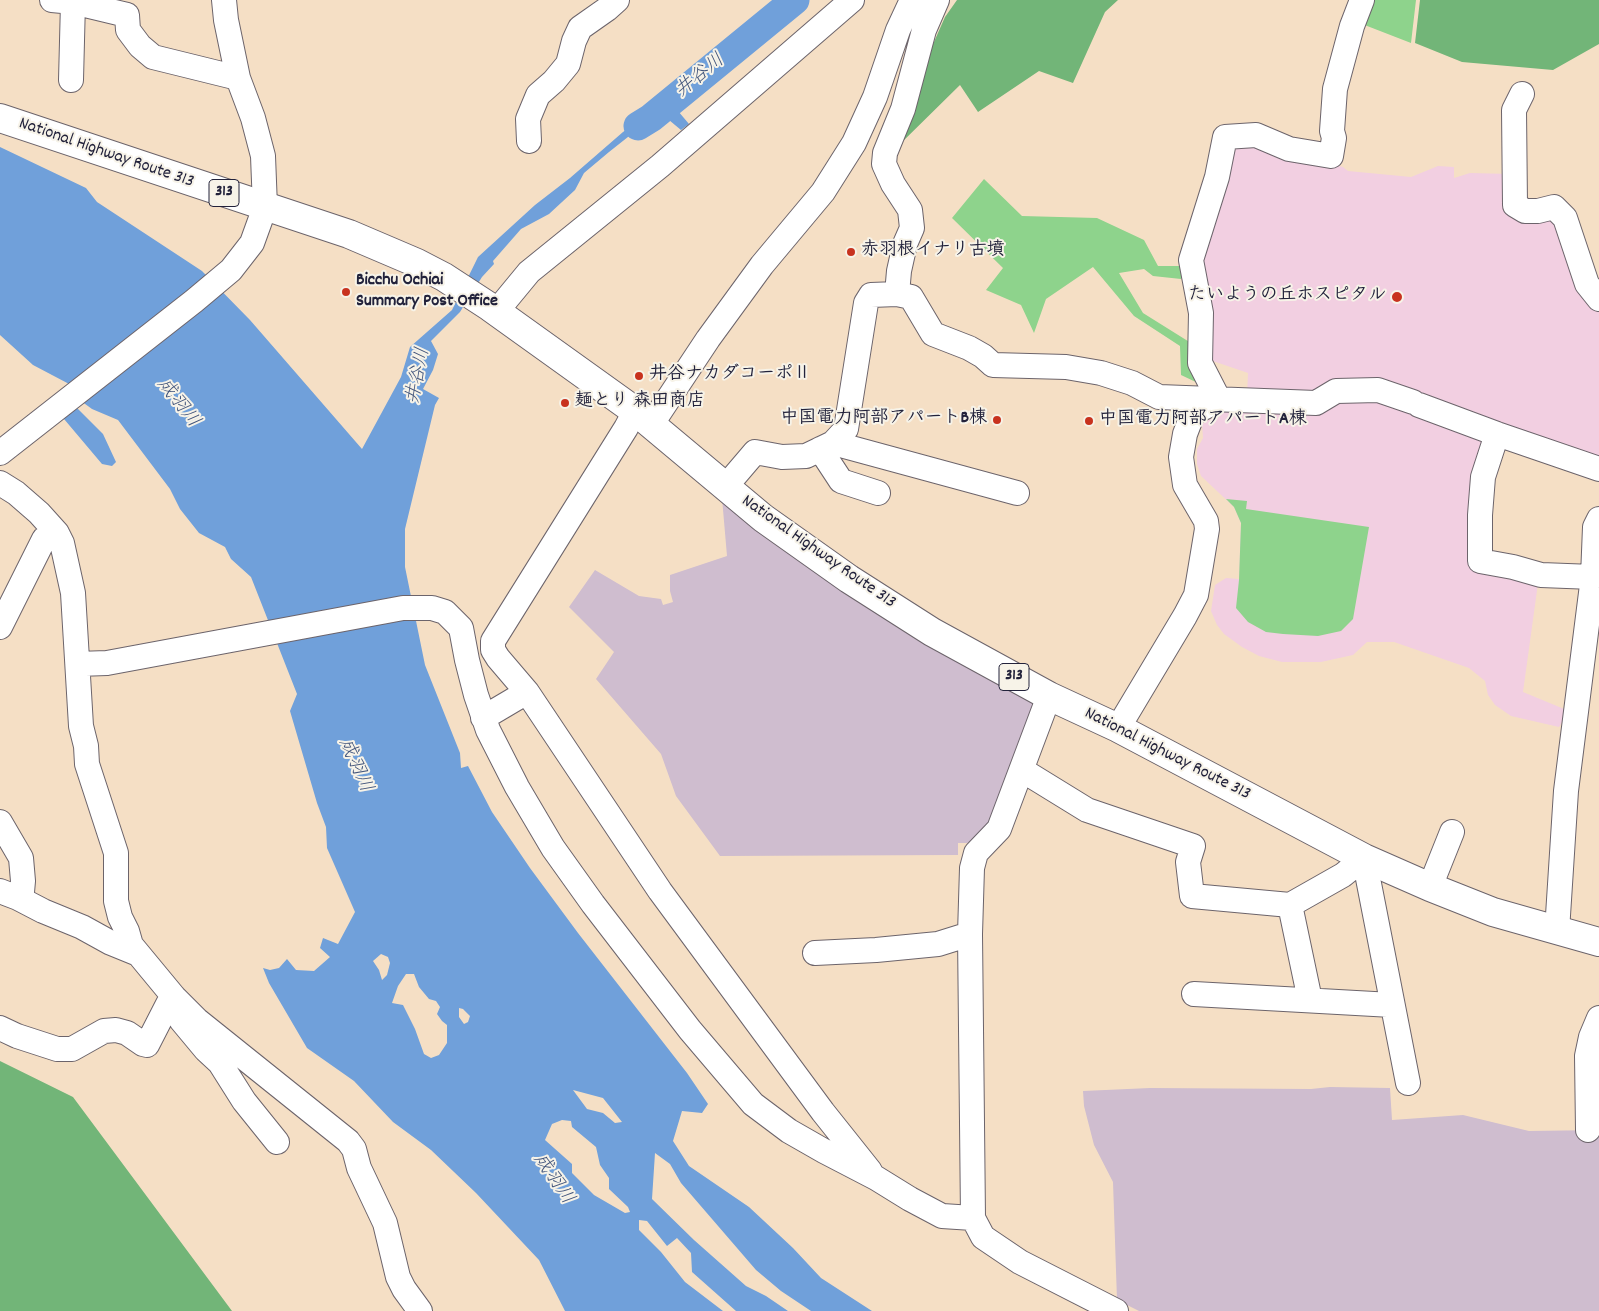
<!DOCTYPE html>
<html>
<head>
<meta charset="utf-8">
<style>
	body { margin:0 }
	canvas { display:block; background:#f5dfc5 }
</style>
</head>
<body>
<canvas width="1599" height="1311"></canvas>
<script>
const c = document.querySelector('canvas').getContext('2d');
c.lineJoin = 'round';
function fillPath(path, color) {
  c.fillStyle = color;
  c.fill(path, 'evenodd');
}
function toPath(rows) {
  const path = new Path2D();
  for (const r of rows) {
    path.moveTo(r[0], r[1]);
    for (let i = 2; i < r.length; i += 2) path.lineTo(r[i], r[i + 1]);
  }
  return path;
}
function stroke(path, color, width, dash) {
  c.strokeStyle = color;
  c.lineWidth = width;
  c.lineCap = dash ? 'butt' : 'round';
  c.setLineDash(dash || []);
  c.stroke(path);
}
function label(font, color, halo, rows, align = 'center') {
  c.font = font + ' Dekko,"Klee One",sans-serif';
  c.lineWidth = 4;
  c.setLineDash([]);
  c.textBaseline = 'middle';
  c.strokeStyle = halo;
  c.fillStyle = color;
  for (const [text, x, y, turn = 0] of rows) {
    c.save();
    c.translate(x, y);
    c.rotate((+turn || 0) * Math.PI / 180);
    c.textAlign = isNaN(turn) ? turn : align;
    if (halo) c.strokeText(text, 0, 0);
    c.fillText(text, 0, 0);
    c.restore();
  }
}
const built = toPath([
	[1230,141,1343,167,1348,171,1411,177,1438,166,1454,167,1454,178,1470,173,1510,174,1510,206,1550,215,1599,306,1599,464,1362,382,1319,387,1316,397,1247,396,1248,373,1204,358,1197,263],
	[1368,397,1499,441,1488,477,1486,565,1539,576,1523,692,1569,711,1559,727,1511,716,1495,705,1488,695,1485,681,1469,668,1394,642,1367,642,1353,655,1321,662,1282,662,1259,656,1242,647,1224,634,1217,625,1211,611,1215,585,1226,578,1239,579,1241,523,1234,507,1201,476,1197,464,1197,449,1203,438,1202,424,1224,411,1322,408,1338,400]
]);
const industrial = toPath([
	[722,498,1031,699,1036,707,988,832,967,843,958,843,958,855,720,856,676,796,661,754,596,679,614,652,569,607,595,570,639,596,661,599,663,605,673,602,670,591,670,575,727,556],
	[1330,1087,1390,1088,1392,1120,1463,1115,1529,1131,1599,1130,1599,1311,1139,1311,1117,1300,1113,1182,1094,1145,1084,1106,1083,1091,1150,1088,1311,1089]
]);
const green = toPath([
	[1371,0,1416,0,1411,43,1362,24],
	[984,179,1022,216,1097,218,1144,240,1158,266,1183,266,1181,279,1153,276,1144,269,1119,273,1143,313,1191,343,1200,384,1181,375,1180,346,1134,316,1093,267,1046,299,1034,333,1021,305,986,290,1003,268,952,218],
	[1226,499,1247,501,1246,509,1369,527,1353,619,1341,631,1318,636,1283,634,1266,632,1248,622,1236,608,1239,580,1241,523,1234,507]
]);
const forest = toPath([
	[957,0,1118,0,1105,12,1073,83,1039,71,978,112,960,85,896,148,915,85,945,17],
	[1420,0,1599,0,1599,44,1553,70,1462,62,1415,43],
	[0,1061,73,1097,232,1311,0,1311]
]);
const water = toPath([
	[662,92,689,124,681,130,669,120,663,113,660,117,633,133,609,152,584,173,575,190,549,214,521,229,493,261,494,264,482,277,460,312,431,341,438,354,433,370,423,389,439,398,435,405,405,529,405,567,425,665,460,753,461,768,468,766,492,812,530,868,578,933,687,1073,708,1104,702,1113,682,1111,673,1141,689,1166,749,1207,793,1248,821,1278,872,1311,811,1311,781,1291,756,1270,681,1183,670,1164,655,1153,652,1199,694,1240,746,1286,766,1296,788,1311,736,1311,692,1272,691,1253,677,1238,667,1246,647,1221,639,1220,639,1230,661,1252,685,1282,723,1311,565,1311,539,1260,476,1193,431,1150,393,1122,354,1081,307,1048,269,983,263,968,270,970,279,968,287,959,296,970,314,971,330,957,320,948,323,938,338,944,355,912,327,848,326,827,317,803,290,711,297,694,251,577,231,559,225,547,199,533,180,509,170,489,118,420,92,409,70,393,76,407,103,434,116,462,112,466,102,464,64,419,56,400,71,385,33,365,0,335,0,147,86,188,97,202,202,271,250,320,362,449,401,377,410,347,452,310,478,257,535,205,570,178,623,132,658,106,657,97],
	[381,954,388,957,390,963,387,975,382,980,379,970,373,961],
	[406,974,414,974,419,987,429,999,436,1001,440,1007,437,1014,442,1021,447,1025,447,1043,439,1055,431,1058,424,1054,415,1029,403,1005,392,1003,398,986],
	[459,1008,463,1009,470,1016,468,1022,464,1024,459,1017],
	[573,1090,603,1098,622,1122,615,1123,603,1113,587,1109],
	[562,1120,571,1121,572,1127,596,1147,600,1165,609,1178,609,1189,628,1207,630,1212,625,1213,594,1195,572,1173,572,1164,545,1140,552,1124]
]);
const river = toPath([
	[638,126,651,118,795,0]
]);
const minor = toPath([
	[52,0,73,2,127,15,128,30,140,46,153,57,238,78],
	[937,0,924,30,903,109,885,153,884,164,893,184,910,210,912,228,905,244,899,271,897,294,911,297,933,334,969,348,983,356,993,365,1066,367,1101,373,1132,383,1159,397,1316,403,1336,391,1378,390,1413,402],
	[71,80,73,2],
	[1522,94,1514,110,1515,205,1525,211,1538,211,1554,207,1565,218,1587,284,1599,299],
	[529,141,528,119,538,95,554,81,568,64,574,41,580,28,607,9,617,0],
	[496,312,529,272,660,166,852,0],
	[1219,400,1200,363,1201,313,1191,260,1217,177,1225,137,1256,135,1289,149,1331,156,1334,138,1332,131,1335,89,1352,26,1362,0],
	[1419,405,1497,434,1599,469],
	[635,411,626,428,493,641,493,650,498,658,527,692,660,891,823,1112,870,1171],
	[651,425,708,339,762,265,823,192,854,143,875,97,898,30,912,0],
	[1497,434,1483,477,1480,515,1480,561,1513,567,1541,575,1593,577],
	[833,443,1017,493],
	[820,449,841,481,878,493],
	[0,453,194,301,231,270,252,243,265,207,263,156,253,118,238,78,226,20,224,0],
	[0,483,16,493,39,513,57,533,62,543,73,593,81,726,86,746,87,764,116,853,116,901,120,917,127,931,131,945,174,997,197,1020,348,1141,354,1149,359,1168,385,1223,398,1277,404,1289,420,1311],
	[726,486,755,452,782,457,806,456,833,443,846,429,866,303,871,295,897,294],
	[0,627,44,539,57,533],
	[78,664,107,663,403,608,432,608,445,612,461,628,467,660,476,695,488,730,517,787,553,848,593,904,690,1030,753,1104,789,1131,824,1151,876,1178,910,1199,942,1216,973,1218],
	[1049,696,999,829,976,853,972,868,970,934,973,1218,983,1237,1020,1262,1116,1311],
	[483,718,527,692],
	[1118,728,1185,616,1196,595,1207,529,1206,521,1185,485,1181,457,1185,434,1193,413,1219,400],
	[1022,770,1087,810,1193,846,1188,862,1192,896,1290,905,1343,875,1364,858,1408,1083],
	[0,822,21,858,23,881,22,892,18,898,0,891],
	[1430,887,1452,832],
	[18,898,43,911,82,927,111,943,138,954],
	[1290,905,1310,1000],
	[1557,931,1566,791,1593,577,1595,527,1599,519],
	[815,953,876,950,938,944,970,934],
	[1194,994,1392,1005],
	[181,1020,206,1050,220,1063,244,1101,277,1142],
	[0,1028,17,1036,57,1049,72,1049,104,1031,116,1030,127,1033,143,1044,147,1045,168,1004,174,997],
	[1588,1130,1587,1056,1591,1037,1599,1018]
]);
const highway = toPath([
	[0,118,349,234,417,263,444,277,490,307,635,411,763,518,849,579,932,632,1049,696,1118,728,1364,858,1430,887,1493,912,1599,942]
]);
const markers = [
	[851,252,5,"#c8321e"],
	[346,292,5,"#c8321e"],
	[1397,297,6,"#c8321e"],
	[639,376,5,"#c8321e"],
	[565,403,5,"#c8321e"],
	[997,420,5,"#c8321e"],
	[1089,421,5,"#c8321e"]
];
const shields = [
	[224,193,30],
	[1014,677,30]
];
const shieldNames = [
	["313",224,193],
	["313",1014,677]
];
const streetNames = [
	["National Highway Route 313",106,154,19],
	["National Highway Route 313",818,553,35],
	["National Highway Route 313",1167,755,27]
];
const poiNames = [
	["赤羽根イナリ古墳",861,252],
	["Bicchu Ochiai",356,282],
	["Summary Post Office",356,303],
	["たいようの丘ホスピタル",1386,297,"right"],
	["井谷ナカダコーポⅡ",649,376],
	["麺とり 森田商店",575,403],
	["中国電力阿部アパートB棟",987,420,"right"],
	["中国電力阿部アパートA棟",1099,421]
];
const waterNames = [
	["井谷川",701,77,-39],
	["井谷川",420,376,-79],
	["成羽川",177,404,52],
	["成羽川",354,766,66],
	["成羽川",552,1180,56]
];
fillPath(built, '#f2cfe1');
fillPath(industrial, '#cfbdcf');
fillPath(green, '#8ed38c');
fillPath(forest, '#72b578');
fillPath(water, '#70a0da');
stroke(river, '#70a0da', 29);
stroke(minor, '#6c646b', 26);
stroke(highway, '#6c646b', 30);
stroke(minor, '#fff', 24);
stroke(highway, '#fff', 28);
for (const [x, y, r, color] of markers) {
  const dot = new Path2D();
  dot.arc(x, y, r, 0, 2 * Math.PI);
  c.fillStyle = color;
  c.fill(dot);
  stroke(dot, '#f7f3e8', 2);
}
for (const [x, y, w] of shields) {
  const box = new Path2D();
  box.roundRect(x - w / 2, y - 13.5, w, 27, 4);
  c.fillStyle = '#f7f3e8';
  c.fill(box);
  stroke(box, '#22223b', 1);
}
label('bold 16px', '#22223b', null, shieldNames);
label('18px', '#22223b', '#f7f3e8', streetNames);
label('bold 18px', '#22223b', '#f7f3e8', poiNames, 'left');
label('italic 19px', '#41547b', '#f7f3e8', waterNames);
</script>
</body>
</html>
